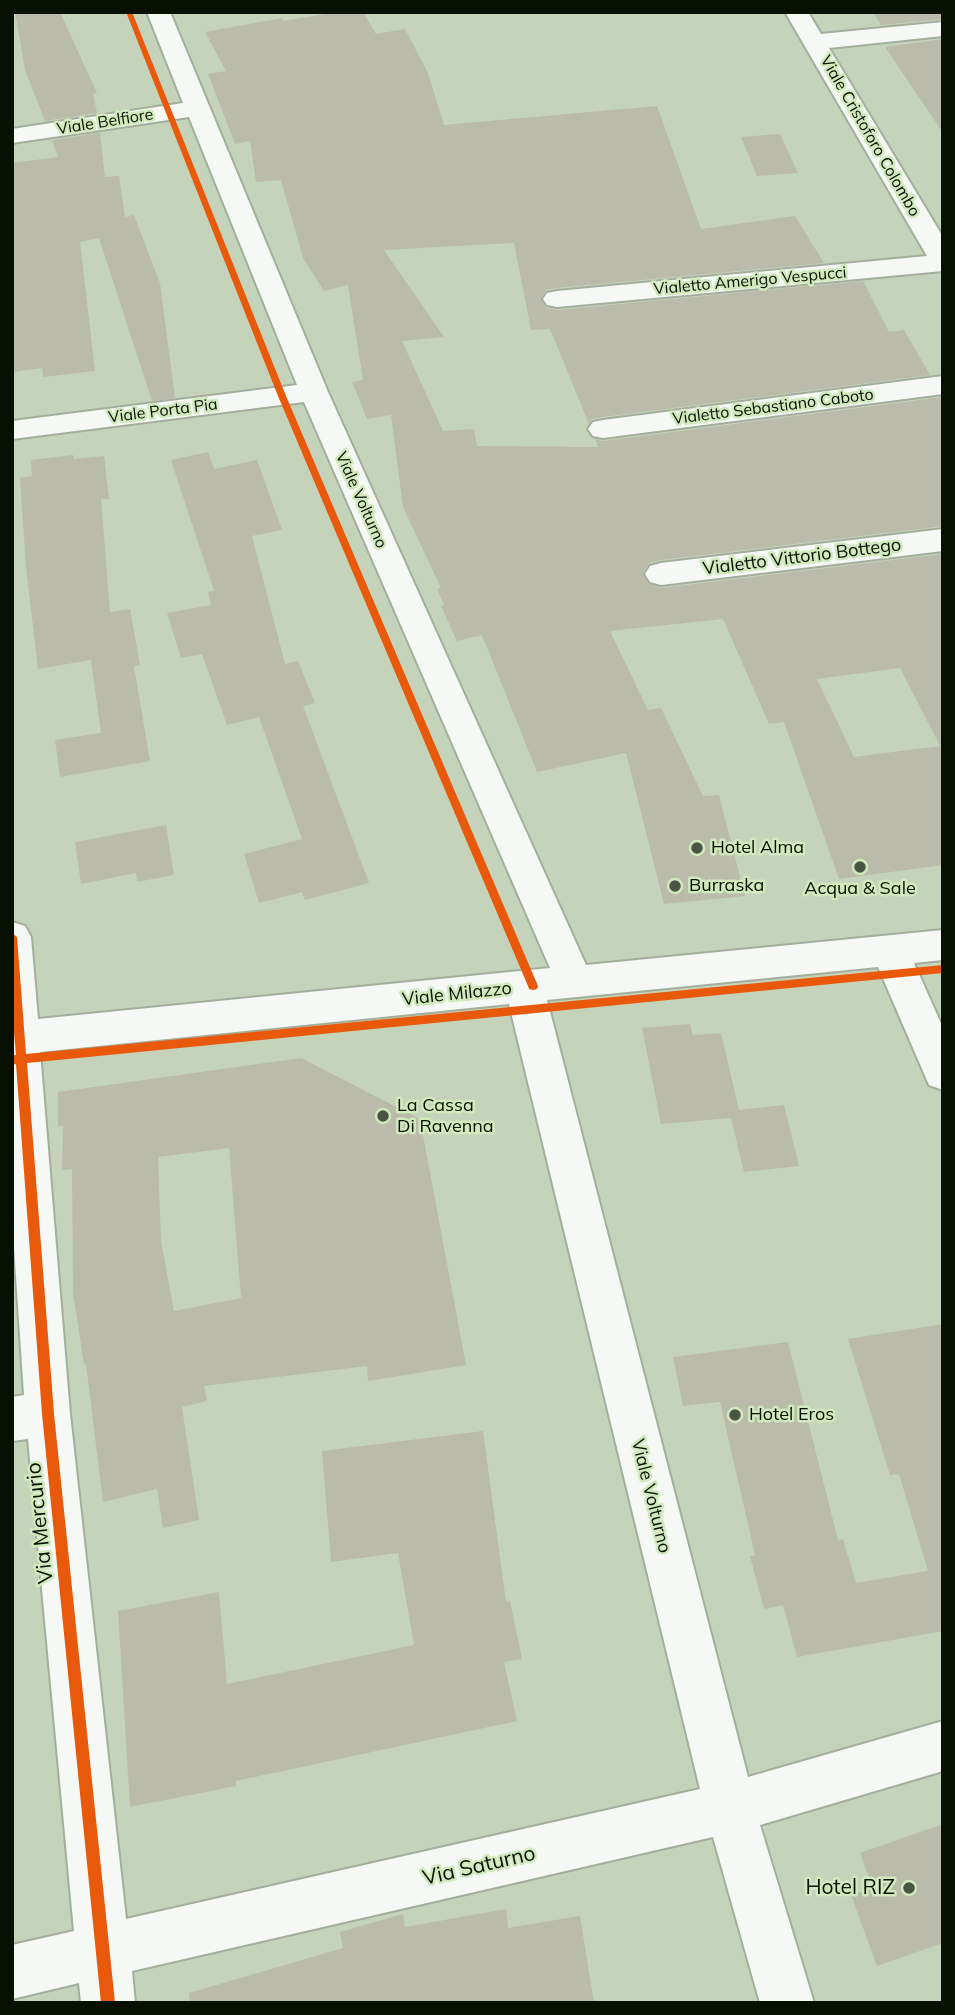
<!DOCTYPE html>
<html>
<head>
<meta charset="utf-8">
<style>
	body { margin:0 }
	#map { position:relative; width:955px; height:2015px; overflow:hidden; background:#c5d3bb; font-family:Mulish,sans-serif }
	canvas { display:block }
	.frame { position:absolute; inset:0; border:14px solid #081003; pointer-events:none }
</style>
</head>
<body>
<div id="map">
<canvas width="955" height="2015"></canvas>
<div class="frame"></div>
</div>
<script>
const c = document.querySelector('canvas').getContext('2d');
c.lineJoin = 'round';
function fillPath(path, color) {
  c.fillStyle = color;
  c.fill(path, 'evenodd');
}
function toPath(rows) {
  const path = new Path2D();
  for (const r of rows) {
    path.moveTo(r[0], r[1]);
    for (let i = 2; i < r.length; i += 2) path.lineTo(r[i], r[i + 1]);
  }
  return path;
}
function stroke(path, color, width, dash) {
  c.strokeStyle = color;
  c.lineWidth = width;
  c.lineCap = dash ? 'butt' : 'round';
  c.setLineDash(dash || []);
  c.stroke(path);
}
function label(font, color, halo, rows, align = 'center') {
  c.font = font + ' Mulish,sans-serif';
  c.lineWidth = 5;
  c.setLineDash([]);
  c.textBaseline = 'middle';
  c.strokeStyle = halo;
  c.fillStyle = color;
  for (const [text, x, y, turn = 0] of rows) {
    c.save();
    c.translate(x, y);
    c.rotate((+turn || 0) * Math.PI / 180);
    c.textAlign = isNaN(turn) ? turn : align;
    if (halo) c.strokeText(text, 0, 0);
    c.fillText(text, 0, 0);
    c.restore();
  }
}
const building = toPath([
	[15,12,60,12,97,93,93,94,97,113,45,121,25,70],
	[338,12,363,12,376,34,405,29,428,73,444,125,657,106,701,229,795,216,824,263,556,288,546,290,541,298,546,308,557,310,863,281,889,332,904,330,930,375,603,417,592,419,589,424,550,329,531,330,514,243,384,250,444,337,402,341,443,431,474,429,477,446,598,447,595,439,603,441,943,397,943,526,661,560,649,563,643,573,648,583,661,588,943,554,943,865,839,879,784,722,769,724,723,619,610,631,648,710,661,708,703,796,719,795,745,896,664,904,626,753,537,772,482,635,457,641,441,606,444,605,437,589,441,588,403,507,391,415,367,419,352,382,363,380,348,285,324,291,303,258,281,180,256,182,250,141,235,144,208,74,226,71,205,32,282,18,283,21],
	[900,668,940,746,854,757,817,679],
	[873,12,943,12,943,19,881,25],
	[943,39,943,133,885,47],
	[100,133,105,177,119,176,125,217,134,215,160,283,175,398,152,401,99,238,80,242,95,371,43,377,42,368,12,372,12,163,58,157,52,140],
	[780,134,798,173,757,176,741,137],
	[208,452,214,469,257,460,282,530,252,536,285,664,298,661,315,703,303,706,369,883,305,900,302,892,259,903,244,854,302,839,259,717,227,725,202,654,181,658,167,613,211,605,208,592,214,591,171,460],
	[73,455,74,459,104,456,109,499,101,499,110,612,130,609,140,665,134,666,150,761,60,777,55,740,101,733,91,660,38,669,26,567,20,478,32,476,31,460],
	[166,825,174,875,137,882,136,873,81,884,75,842],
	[690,1024,693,1035,721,1033,739,1110,784,1105,799,1166,744,1172,731,1118,661,1124,642,1028],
	[301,1058,420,1119,466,1365,368,1381,367,1366,204,1386,207,1401,182,1407,199,1520,163,1528,157,1489,103,1502,86,1364,84,1365,73,1292,72,1169,62,1170,63,1126,58,1126,58,1092],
	[229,1148,241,1298,174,1311,161,1241,158,1157],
	[943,1324,943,1631,797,1657,783,1605,764,1609,750,1556,755,1555,720,1402,683,1406,673,1357,788,1342,838,1540,843,1539,856,1583,928,1571,899,1474,890,1475,848,1339],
	[483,1431,506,1602,510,1601,522,1659,504,1662,517,1721,236,1781,236,1786,130,1807,118,1611,219,1592,227,1684,414,1645,398,1553,331,1562,322,1451],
	[943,1824,943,1943,877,1966,851,1895,873,1888,860,1853],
	[506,1909,508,1928,580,1916,594,2003,190,2003,189,1993,343,1948,340,1932,403,1914,405,1927]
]);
const minor = toPath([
	[147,12,170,12,328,392,586,965,943,930,943,960,914,963,943,1028,943,1090,929,1085,878,967,547,1000,748,1777,943,1721,943,1771,760,1825,814,2003,760,2003,713,1837,132,1971,135,2003,81,2003,79,1983,12,1999,12,1945,74,1931,28,1439,12,1441,12,1397,24,1395,12,1217,12,922,25,926,31,937,38,1019,550,968,304,402,12,439,12,421,297,385,189,117,12,143,12,129,183,103,147,12],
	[509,1004,700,1789,126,1919,70,1414,40,1052,509,1004],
	[785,12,808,12,821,34,943,22,943,36,829,48,943,237,943,271,557,307,547,305,543,299,547,293,557,291,927,256,785,12],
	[943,376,943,394,603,438,593,436,588,429,593,422,603,420,943,376],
	[943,529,943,551,661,585,650,582,645,574,650,566,661,563,943,529]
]);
const cycleway = toPath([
	[126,12,132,12,286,396,538,986,537,989,533,990,529,989,528,986,278,396,126,12],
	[12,933,17,937,26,1054,943,965,943,973,27,1063,54,1414,115,2003,101,2003,42,1414,16,1064,12,1065,12,1055,16,1055,12,1010,12,933]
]);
const markers = [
	[697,848,7,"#4a5443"],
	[860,867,7,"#4a5443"],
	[675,886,7,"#4a5443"],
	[383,1116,7,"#4a5443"],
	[735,1415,7,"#4a5443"],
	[909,1888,7,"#4a5443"]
];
const farStreetnames = [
	["Viale Belfiore",105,122,-9],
	["Viale Cristoforo Colombo",870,136,60],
	["Vialetto Amerigo Vespucci",750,281,-5],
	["Vialetto Sebastiano Caboto",773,407,-7],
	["Viale Porta Pia",163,411,-7],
	["Viale Volturno",361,500,66]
];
const streetNames = [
	["Vialetto Vittorio Bottego",802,557,-7],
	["Viale Milazzo",457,994,-6],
	["Viale Volturno",651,1496,76]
];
const poiNames = [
	["Hotel Alma",711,848],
	["Burraska",689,886],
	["Acqua & Sale",860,889,"center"],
	["La Cassa",397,1106],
	["Di Ravenna",397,1127],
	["Hotel Eros",749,1415]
];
const nearStreetnames = [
	["Via Mercurio",40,1523,-96],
	["Via Saturno",479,1866,-13]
];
const nearPoinames = [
	["Hotel RIZ",895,1888]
];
fillPath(building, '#bbbba9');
stroke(minor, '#a4ae9c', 4);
fillPath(minor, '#f6f8f5');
fillPath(cycleway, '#e8590c');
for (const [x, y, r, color] of markers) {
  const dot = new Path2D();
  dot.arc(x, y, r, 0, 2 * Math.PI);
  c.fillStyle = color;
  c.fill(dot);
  stroke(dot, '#d0eabe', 2.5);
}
label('16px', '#081003', '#d0eabe', farStreetnames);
label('18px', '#081003', '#d0eabe', streetNames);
label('18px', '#081003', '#d0eabe', poiNames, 'left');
label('21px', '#081003', '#d0eabe', nearStreetnames);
label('21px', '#081003', '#d0eabe', nearPoinames, 'right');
</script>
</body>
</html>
